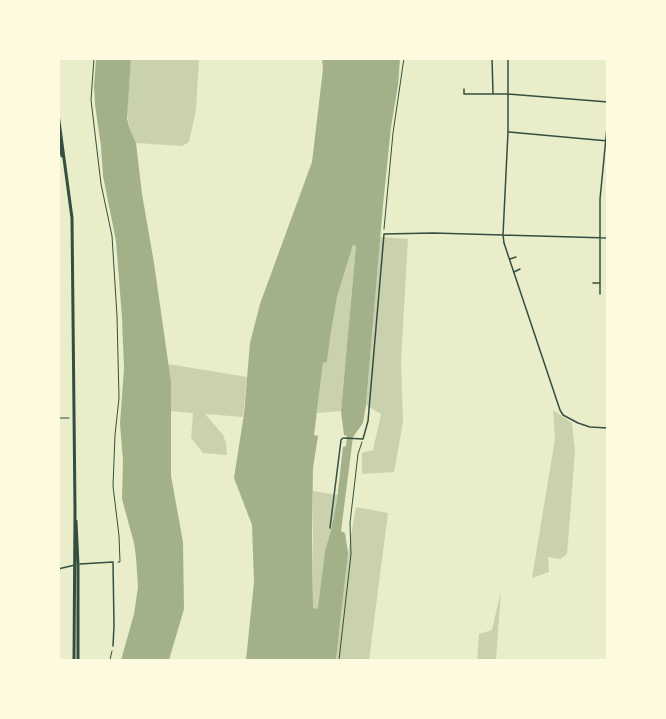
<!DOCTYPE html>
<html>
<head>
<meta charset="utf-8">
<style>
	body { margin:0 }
	#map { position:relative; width:666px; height:719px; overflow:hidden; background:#e9edc9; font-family:Roboto,sans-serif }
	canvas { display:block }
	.frame { position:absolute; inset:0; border:60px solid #fefae0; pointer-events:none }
</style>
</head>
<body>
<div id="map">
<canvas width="666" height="719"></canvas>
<div class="frame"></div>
</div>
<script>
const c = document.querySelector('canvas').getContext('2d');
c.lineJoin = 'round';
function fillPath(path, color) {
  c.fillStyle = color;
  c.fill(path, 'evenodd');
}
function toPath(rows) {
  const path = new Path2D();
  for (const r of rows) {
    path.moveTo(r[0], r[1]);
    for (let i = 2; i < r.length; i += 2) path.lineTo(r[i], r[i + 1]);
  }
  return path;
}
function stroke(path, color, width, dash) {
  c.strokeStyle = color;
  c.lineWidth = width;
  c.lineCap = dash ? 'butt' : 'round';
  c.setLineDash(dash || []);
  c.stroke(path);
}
const green = toPath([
	[131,59,199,59,196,110,189,142,182,146,136,143,129,127,127,112],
	[380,237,408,239,401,361,403,422,394,472,362,474,362,453,373,450,381,414,366,405],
	[353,245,356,246,341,411,317,413,323,363,327,362,331,332,337,297],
	[168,364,247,377,243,417,205,414,223,435,226,443,227,455,203,453,191,438,193,413,171,411,171,382],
	[553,410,572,423,575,451,567,554,560,559,548,557,549,572,532,578,555,439],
	[313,491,338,495,331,530,325,551,318,608,316,610,313,608],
	[356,507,388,513,369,660,336,660,348,553],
	[501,591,496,660,477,660,479,634,492,630]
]);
const water = toPath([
	[96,59,131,59,127,118,129,127,136,143,142,194,154,263,171,382,171,476,183,542,184,609,169,660,121,660,134,614,138,587,136,557,134,543,122,499,123,460,120,424,124,368,122,318,116,241,103,176,101,146,95,105,94,86],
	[322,59,400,59,398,85,391,127,383,205,366,405,363,423,353,437,341,531,345,533,348,553,336,660,246,660,254,582,252,525,234,478,244,414,250,343,260,304,312,162,323,69],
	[353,245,356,246,341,411,344,435,347,436,346,446,343,447,337,500,331,530,325,551,318,607,316,609,313,608,312,535,313,468,318,436,314,435,323,363,327,362,331,332,337,297]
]);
const path = toPath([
	[94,58,91,100,101,184,112,236,117,316,119,398,115,435,113,486,119,536,120,562,118,562],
	[384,229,393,133,404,58],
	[58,418,69,418],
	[110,660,112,651],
	[339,660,351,554,350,523,358,454,362,442]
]);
const pedestrian = toPath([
	[330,528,341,440,343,438]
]);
const minor = toPath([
	[492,58,493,93],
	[508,58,508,132,503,235,504,243,560,410,563,415,578,423,590,427,608,428],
	[464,89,464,94,508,94,608,102],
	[509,132,608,141],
	[510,259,516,257],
	[514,272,520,269],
	[593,283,599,283],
	[600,294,600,199,608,117],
	[344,438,363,439,368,421,384,234,433,233,608,238],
	[80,564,113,562,114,626,113,646],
	[58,569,75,565]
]);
const primary = toPath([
	[58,114,72,218,75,510,74,660],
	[58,134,62,156],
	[76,521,78,565,78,660]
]);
fillPath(green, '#cad2ad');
fillPath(water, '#a3b18a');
stroke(path, '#344e41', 1);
stroke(pedestrian, '#344e41', 1.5);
stroke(minor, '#344e41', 1.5);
stroke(primary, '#344e41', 3);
</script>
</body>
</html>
